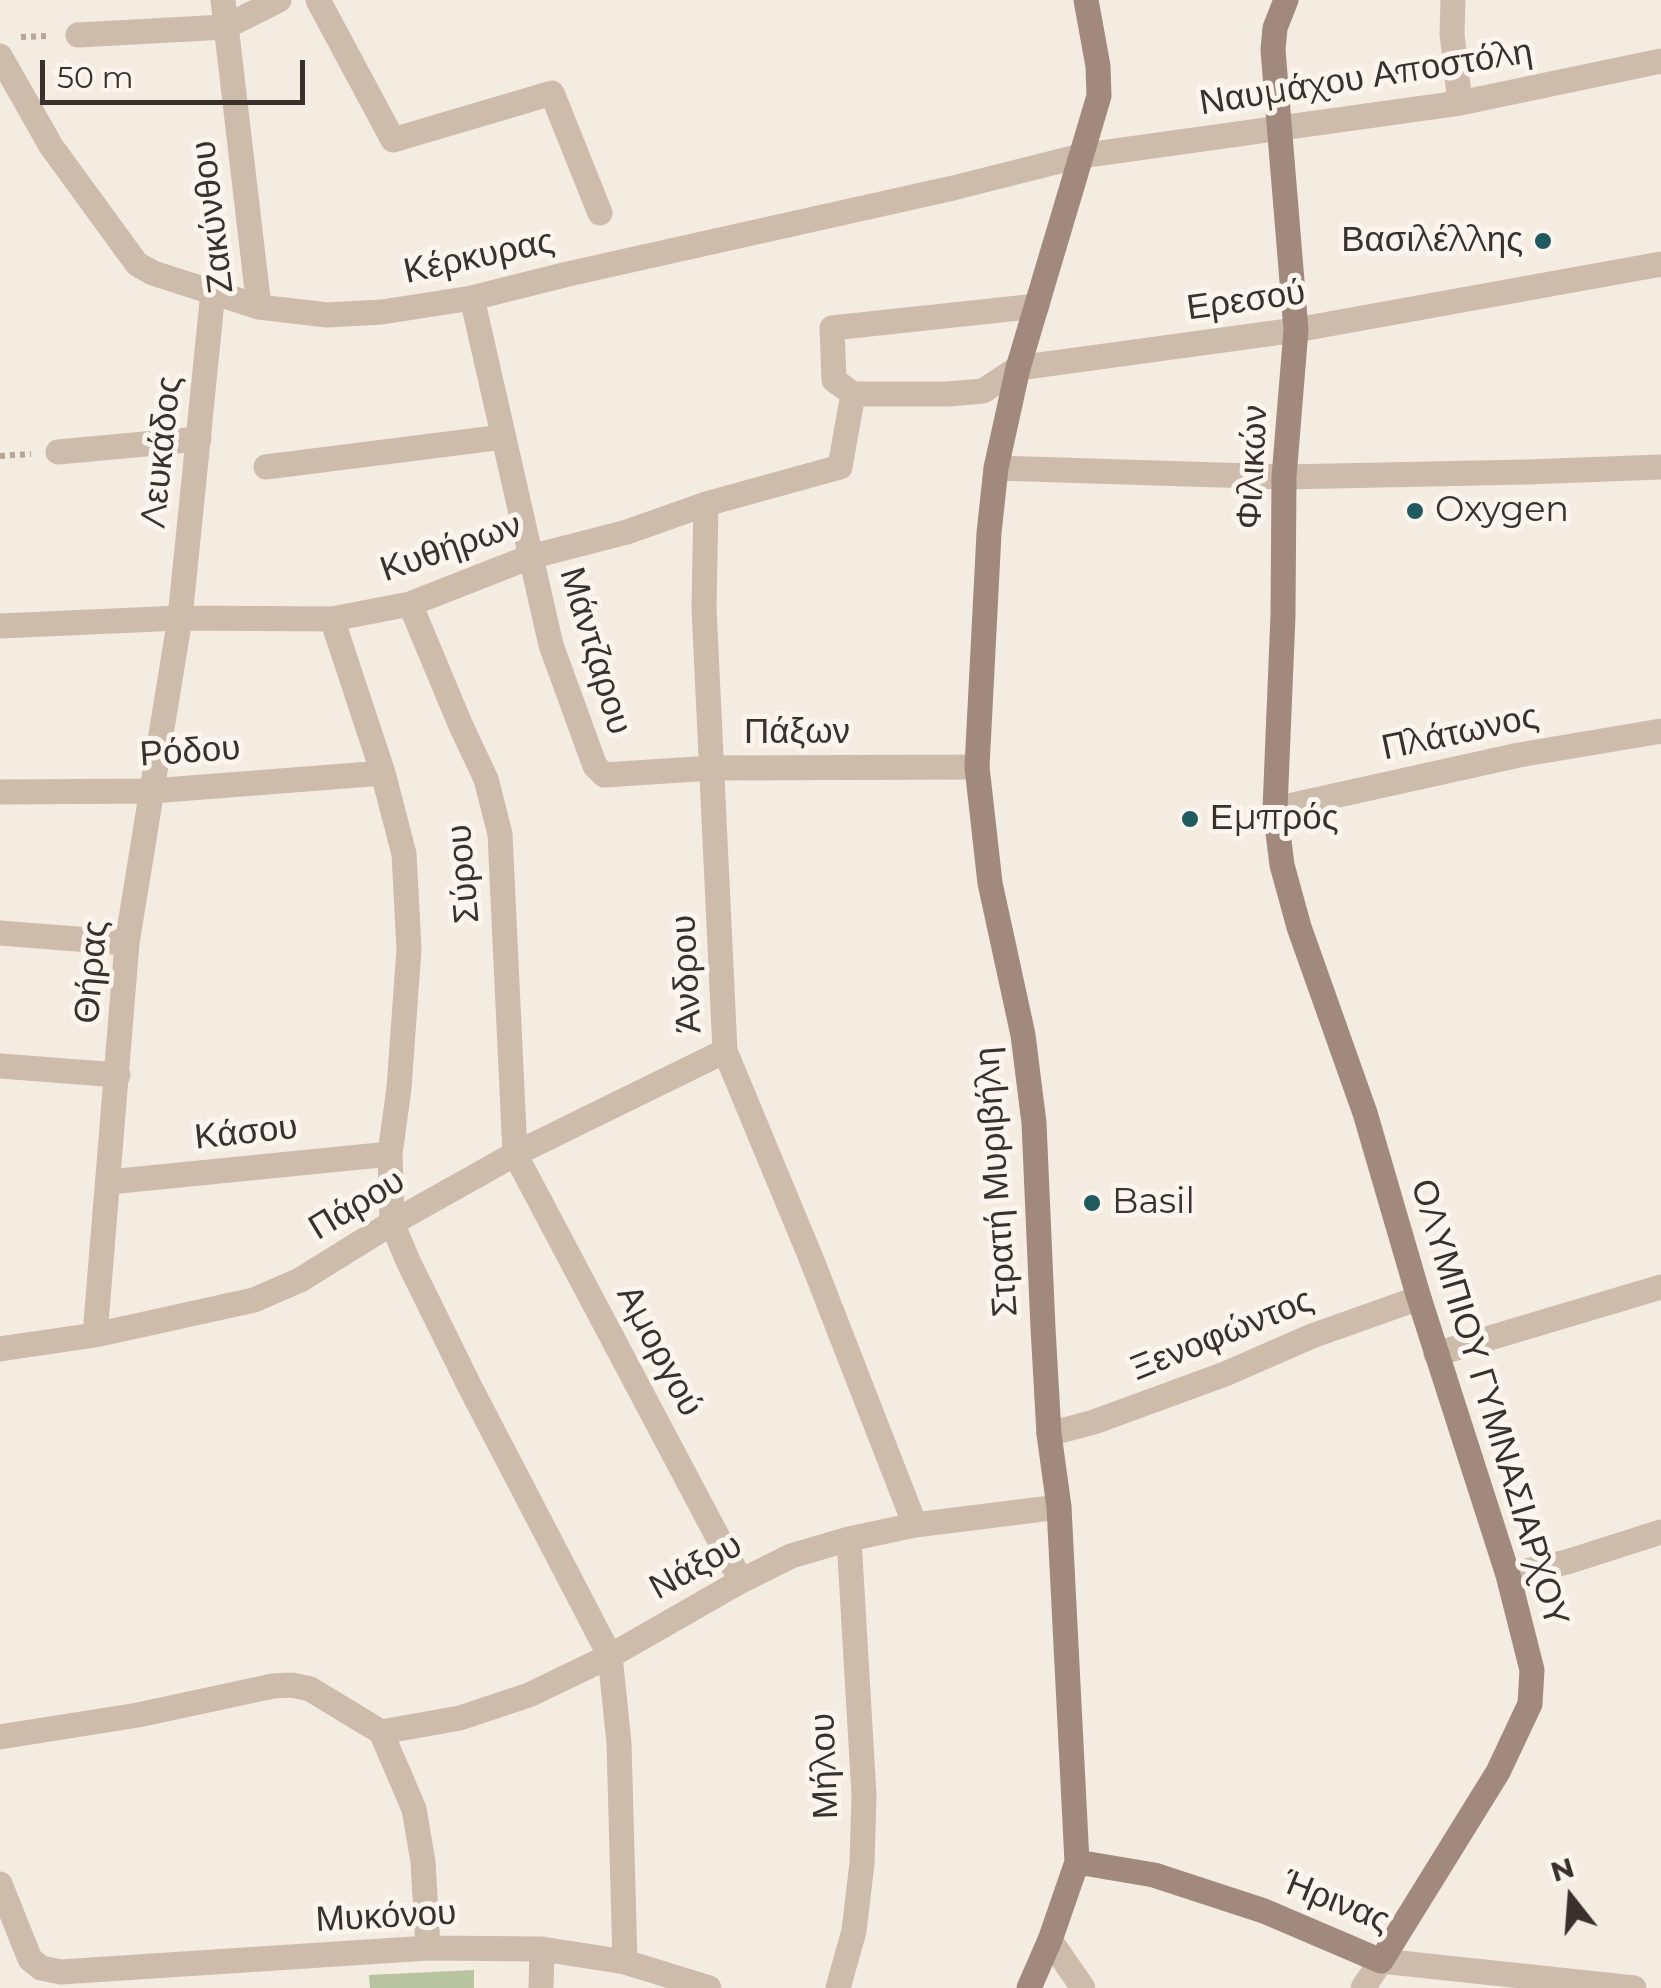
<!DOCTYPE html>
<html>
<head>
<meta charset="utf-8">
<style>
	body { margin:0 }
	#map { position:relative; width:1661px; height:1988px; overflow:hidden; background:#f4ebe1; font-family:Montserrat,sans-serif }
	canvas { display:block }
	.north { position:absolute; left:1521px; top:1848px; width:100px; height:100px; -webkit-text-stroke:8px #fbf5ee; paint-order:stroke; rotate:343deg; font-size:28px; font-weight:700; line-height:40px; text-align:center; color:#3b302b }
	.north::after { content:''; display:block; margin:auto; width:35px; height:45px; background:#3b302b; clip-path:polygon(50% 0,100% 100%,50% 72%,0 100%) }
	.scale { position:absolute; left:40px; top:60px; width:265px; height:45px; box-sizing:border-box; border:5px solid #3b302b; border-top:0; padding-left:12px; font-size:30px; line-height:35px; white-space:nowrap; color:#3b302b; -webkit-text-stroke:8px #fbf5ee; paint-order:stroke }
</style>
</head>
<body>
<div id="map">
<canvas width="1661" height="1988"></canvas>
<div class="north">N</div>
<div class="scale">50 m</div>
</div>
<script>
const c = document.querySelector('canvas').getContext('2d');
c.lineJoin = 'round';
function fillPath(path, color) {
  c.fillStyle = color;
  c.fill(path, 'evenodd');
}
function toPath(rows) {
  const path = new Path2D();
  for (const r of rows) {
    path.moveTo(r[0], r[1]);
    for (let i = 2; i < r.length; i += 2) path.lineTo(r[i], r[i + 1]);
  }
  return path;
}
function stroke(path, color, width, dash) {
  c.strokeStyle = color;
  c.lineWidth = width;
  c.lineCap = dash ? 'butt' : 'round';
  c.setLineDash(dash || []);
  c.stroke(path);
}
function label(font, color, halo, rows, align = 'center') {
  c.font = font + ' Montserrat,sans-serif';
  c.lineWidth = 10;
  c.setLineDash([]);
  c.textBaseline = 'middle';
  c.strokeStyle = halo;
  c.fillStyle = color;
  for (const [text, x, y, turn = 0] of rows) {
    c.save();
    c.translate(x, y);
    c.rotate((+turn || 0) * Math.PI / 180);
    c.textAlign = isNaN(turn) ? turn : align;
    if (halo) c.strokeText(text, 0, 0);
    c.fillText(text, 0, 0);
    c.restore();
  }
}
const green = toPath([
	[474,1970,474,1988,370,1988,369,1975]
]);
const path = toPath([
	[21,37,49,36],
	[0,456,31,454]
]);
const minor = toPath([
	[223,0,259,307],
	[318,0,393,140,552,93,600,213],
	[1453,0,1452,34,1460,103],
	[78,35,225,27,279,0],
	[0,56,51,146,137,264,153,273,259,307,327,315,382,312,472,298,568,274,953,188,1080,156,1460,103,1661,61],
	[472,298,551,645,595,766,604,775,712,768,977,767],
	[1037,306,832,328,834,380,853,394,948,394,983,391,1018,368,1296,330,1661,264],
	[58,452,199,439],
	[266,467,503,437],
	[996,468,1284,477,1527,472,1661,467],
	[706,504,704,608,725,1051,811,1258,915,1525],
	[410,604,461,726,486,779,500,834,515,1154,741,1581],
	[332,619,383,773,404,854,409,949,399,1088,390,1154,392,1223,408,1261,470,1387,610,1656,619,1743,625,1962],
	[0,626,180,618,332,619,410,604,530,557,627,532,706,504,840,467,853,394],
	[0,792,152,791,383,773],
	[1275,809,1519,755,1661,731],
	[0,933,127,943],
	[0,1066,118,1075],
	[109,1182,390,1154],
	[95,1335,127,943,180,618,213,292],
	[0,1349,95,1335,254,1300,300,1280,392,1223,515,1154,725,1051],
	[1436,1354,1661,1287],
	[1049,1434,1094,1422,1225,1374,1312,1336,1419,1298],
	[381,1732,460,1718,529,1695,610,1656,741,1581,791,1556,849,1539,915,1525,1059,1507],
	[381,1732,414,1809,423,1862,428,1948],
	[0,1737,138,1715,273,1686,292,1685,310,1689,381,1732],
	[0,1884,30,1959,41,1968,61,1972,428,1948,542,1949,625,1962,709,1988],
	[1050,1940,1083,1988],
	[541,1988,542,1949],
	[838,1988,854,1931,862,1863,864,1795,849,1539],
	[1363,1988,1381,1961,1634,1988]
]);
const tertiary = toPath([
	[1508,1575,1567,1562,1661,1532]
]);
const secondary = toPath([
	[1077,1862,1154,1875,1264,1911,1381,1961,1498,1772,1530,1704,1532,1670,1508,1575,1419,1298,1365,1113,1299,927,1282,865,1275,809,1283,615,1284,477,1296,330,1273,50,1275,28,1286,0],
	[1029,1988,1050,1940,1077,1862,1059,1507,1049,1434,1043,1328,1034,1123,1023,1035,990,883,977,767,989,533,996,468,1018,368,1099,96,1098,66,1086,0]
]);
const markers = [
	[1543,241,10,"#1f5a5e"],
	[1415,511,10,"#1f5a5e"],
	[1190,819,10,"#1f5a5e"],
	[1092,1203,10,"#1f5a5e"]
];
const streetNames = [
	["Ναυμάχου Αποστόλη",1366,78,-9],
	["Ζακύνθου",213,217,-97],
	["Κέρκυρας",479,257,-12],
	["Ερεσού",1246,301,-8],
	["Λευκάδος",162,452,-84],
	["Φιλικών",1253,467,-87],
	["Κυθήρων",451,548,-19],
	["Μάντζαρου",595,651,73],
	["Πάξων",797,733],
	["Πλάτωνος",1460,733,-12],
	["Ρόδου",190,752,-4],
	["Σύρου",464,874,-95],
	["Θήρας",92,972,-85],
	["Άνδρου",687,974,-93],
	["Κάσου",246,1133,-6],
	["Στρατή Μυριβήλη",997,1182,-94],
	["Πάρου",357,1205,-31],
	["Ξενοφώντος",1222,1335,-22],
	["Αμοργού",659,1351,62],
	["ΟΛΥΜΠΙΟΥ ΓΥΜΝΑΣΙΑΡΧΟΥ",1489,1403,73],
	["Νάξου",696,1567,-29],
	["Μήλου",825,1766,-92],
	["Ήρινας",1336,1902,22],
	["Μυκόνου",386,1917,-3]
];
const poiNames = [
	["Βασιλέλλης",1523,241,"right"],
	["Oxygen",1435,511],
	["Εμπρός",1210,819],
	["Basil",1112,1203]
];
fillPath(green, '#b8c4a0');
stroke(path, '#b9a596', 6, [5, 5]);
stroke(minor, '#cdbbac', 25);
stroke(tertiary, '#cdbbac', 25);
stroke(secondary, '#a18a7d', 25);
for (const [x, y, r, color] of markers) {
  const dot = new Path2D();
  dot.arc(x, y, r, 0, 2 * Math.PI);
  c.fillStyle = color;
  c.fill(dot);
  stroke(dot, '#fbf5ee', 4);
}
label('35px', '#3b302b', '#fbf5ee', streetNames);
label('35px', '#3b302b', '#fbf5ee', poiNames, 'left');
</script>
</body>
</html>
